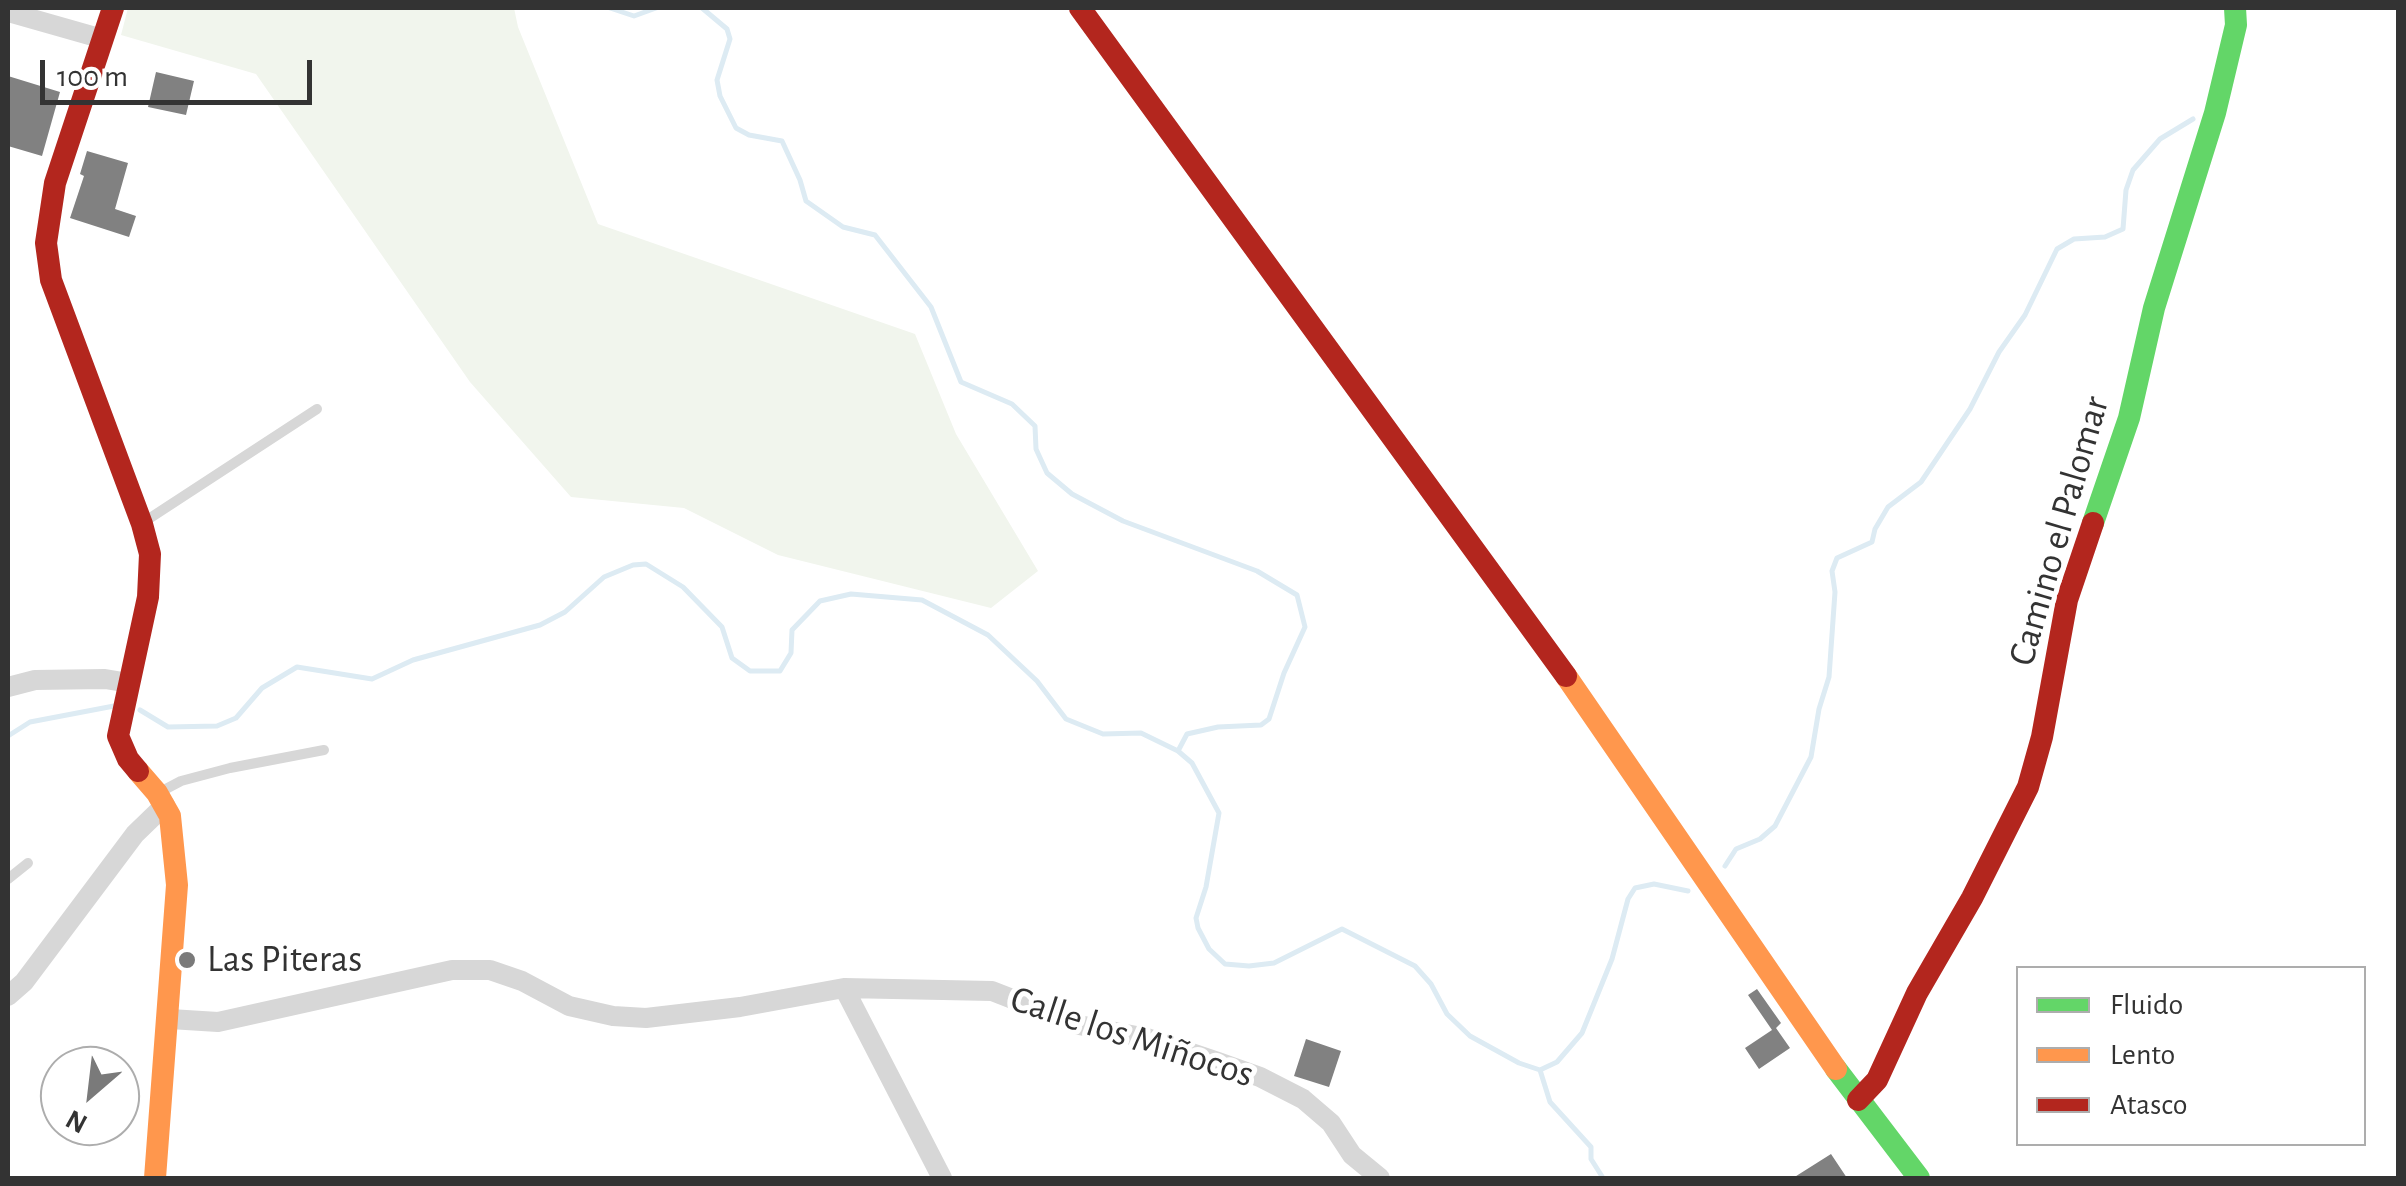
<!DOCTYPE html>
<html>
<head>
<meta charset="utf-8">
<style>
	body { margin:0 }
	#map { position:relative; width:2406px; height:1186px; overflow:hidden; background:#fff; font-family:"Alegreya Sans",sans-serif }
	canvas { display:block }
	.frame { position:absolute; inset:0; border:10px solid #333; pointer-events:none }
	.legend { position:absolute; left:2016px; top:966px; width:350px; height:180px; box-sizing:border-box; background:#fff; border:2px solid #adadad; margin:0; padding:12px 18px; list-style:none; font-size:30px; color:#333 }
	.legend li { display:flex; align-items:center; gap:20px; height:50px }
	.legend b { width:50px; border:2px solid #adadad }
	.north { position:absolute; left:40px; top:1046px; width:100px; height:100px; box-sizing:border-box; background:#fff; border:2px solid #adadad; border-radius:50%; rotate:208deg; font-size:28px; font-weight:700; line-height:40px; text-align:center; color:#333 }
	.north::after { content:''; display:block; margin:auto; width:35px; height:45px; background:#7a7a7a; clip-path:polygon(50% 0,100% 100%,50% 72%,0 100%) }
	.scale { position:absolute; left:40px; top:60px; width:272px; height:45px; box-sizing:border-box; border:5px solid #333; border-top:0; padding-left:12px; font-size:30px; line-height:35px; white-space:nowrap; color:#333; -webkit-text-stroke:8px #fff; paint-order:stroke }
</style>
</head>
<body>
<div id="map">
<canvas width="2406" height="1186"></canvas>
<div class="frame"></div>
<ul class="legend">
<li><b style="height:12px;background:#63d668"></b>Fluido</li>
<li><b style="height:12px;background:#ff974d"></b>Lento</li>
<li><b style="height:12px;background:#b3261e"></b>Atasco</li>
</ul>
<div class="north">N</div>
<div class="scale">100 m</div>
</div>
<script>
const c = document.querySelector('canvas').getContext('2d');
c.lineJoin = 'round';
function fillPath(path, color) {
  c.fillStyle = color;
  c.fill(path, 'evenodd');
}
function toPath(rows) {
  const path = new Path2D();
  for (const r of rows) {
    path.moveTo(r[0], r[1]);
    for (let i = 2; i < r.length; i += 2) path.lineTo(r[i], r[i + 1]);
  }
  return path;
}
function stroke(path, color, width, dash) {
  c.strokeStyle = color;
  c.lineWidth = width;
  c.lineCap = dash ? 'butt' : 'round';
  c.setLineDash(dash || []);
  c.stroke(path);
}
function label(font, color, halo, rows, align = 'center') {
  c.font = font + ' "Alegreya Sans",sans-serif';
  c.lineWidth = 10;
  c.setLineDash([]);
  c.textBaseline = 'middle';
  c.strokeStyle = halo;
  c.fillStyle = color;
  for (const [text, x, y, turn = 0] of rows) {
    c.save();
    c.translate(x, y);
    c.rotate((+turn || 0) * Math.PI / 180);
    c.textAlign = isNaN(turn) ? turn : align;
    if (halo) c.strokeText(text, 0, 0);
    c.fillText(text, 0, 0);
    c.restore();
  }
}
const green = toPath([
	[128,8,514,8,518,27,598,224,915,334,956,434,1038,571,991,608,778,555,684,508,571,497,470,382,256,74,121,35]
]);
const stream = toPath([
	[610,8,634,16,656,8],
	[702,8,727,29,730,39,717,80,720,96,736,128,749,135,782,141,800,180,806,201,843,227,875,235,931,307,961,382,1012,404,1035,426,1036,449,1047,473,1072,494,1123,521,1257,571,1297,595,1305,627,1284,673,1269,719,1261,725,1218,727,1187,734,1178,751],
	[140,710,168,727,217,726,236,718,262,688,297,667,372,679,413,660,540,625,565,612,604,577,633,565,646,564,683,587,722,627,732,658,750,671,780,671,791,653,792,630,820,601,851,594,922,600,988,635,1037,681,1066,719,1103,734,1141,733,1178,751,1192,763,1219,813,1206,887,1196,918,1198,928,1209,949,1225,964,1249,966,1274,963,1342,929,1415,966,1431,984,1447,1014,1470,1036,1519,1063,1540,1070,1550,1102,1591,1147,1591,1159,1603,1178],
	[8,736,30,722,114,706],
	[1725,866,1736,849,1760,839,1775,826,1811,757,1819,709,1829,677,1835,592,1832,571,1837,558,1872,542,1875,529,1888,507,1921,482,1970,409,1999,352,2025,315,2057,249,2074,239,2105,237,2123,229,2126,190,2133,170,2160,139,2193,119],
	[1540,1070,1557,1062,1582,1033,1612,959,1628,899,1635,888,1654,884,1688,891]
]);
const building = toPath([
	[156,72,194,81,186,115,148,107],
	[8,76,60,92,42,156,8,146],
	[87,151,128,163,115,209,136,216,129,237,70,218,84,176,80,174],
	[1757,989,1781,1023,1776,1028,1790,1048,1759,1069,1745,1048,1772,1030,1748,995],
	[1306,1039,1341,1051,1329,1087,1294,1076],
	[1831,1154,1847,1178,1793,1178]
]);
const lane = toPath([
	[147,520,317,409],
	[162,791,181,781,230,768,324,750],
	[8,879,28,863]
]);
const street = toPath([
	[8,12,103,39],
	[8,687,35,680,105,679,129,683],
	[844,988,992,991,1079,1025,1147,1038,1218,1062,1260,1077,1303,1099,1331,1123,1352,1155,1380,1178],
	[8,996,24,982,135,834,165,805],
	[170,1019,218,1022,452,970,490,970,522,981,569,1006,613,1016,646,1018,740,1007,844,988,942,1178]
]);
const fast = toPath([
	[2093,523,2129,418,2154,308,2215,113,2236,25,2235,8],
	[1836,1069,1919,1178]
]);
const slow = toPath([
	[1566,676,1836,1069],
	[138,771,157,793,170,816,177,885,155,1178]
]);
const jam = toPath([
	[113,8,55,183,46,243,51,280,142,524,150,554,148,597,118,736,128,759,138,771],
	[1080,8,1566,676],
	[1858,1100,1877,1080,1917,993,1972,898,2028,787,2042,737,2067,600,2093,523]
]);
const markers = [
	[187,960,10,"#7a7a7a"]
];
const streetNames = [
	["Camino el Palomar",2059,531,-74],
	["Calle los Miñocos",1132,1037,18]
];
const poiNames = [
	["Las Piteras",207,960]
];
fillPath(green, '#f1f5ed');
stroke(stream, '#ddebf3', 5);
fillPath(building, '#818181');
stroke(lane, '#d7d7d7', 10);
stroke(street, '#d7d7d7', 20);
stroke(fast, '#63d668', 22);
stroke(slow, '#ff974d', 22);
stroke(jam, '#b3261e', 22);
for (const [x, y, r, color] of markers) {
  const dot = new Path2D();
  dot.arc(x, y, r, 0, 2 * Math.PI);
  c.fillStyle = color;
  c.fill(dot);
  stroke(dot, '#fff', 4);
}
label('38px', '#333', '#fff', streetNames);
label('38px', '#333', '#fff', poiNames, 'left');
</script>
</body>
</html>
